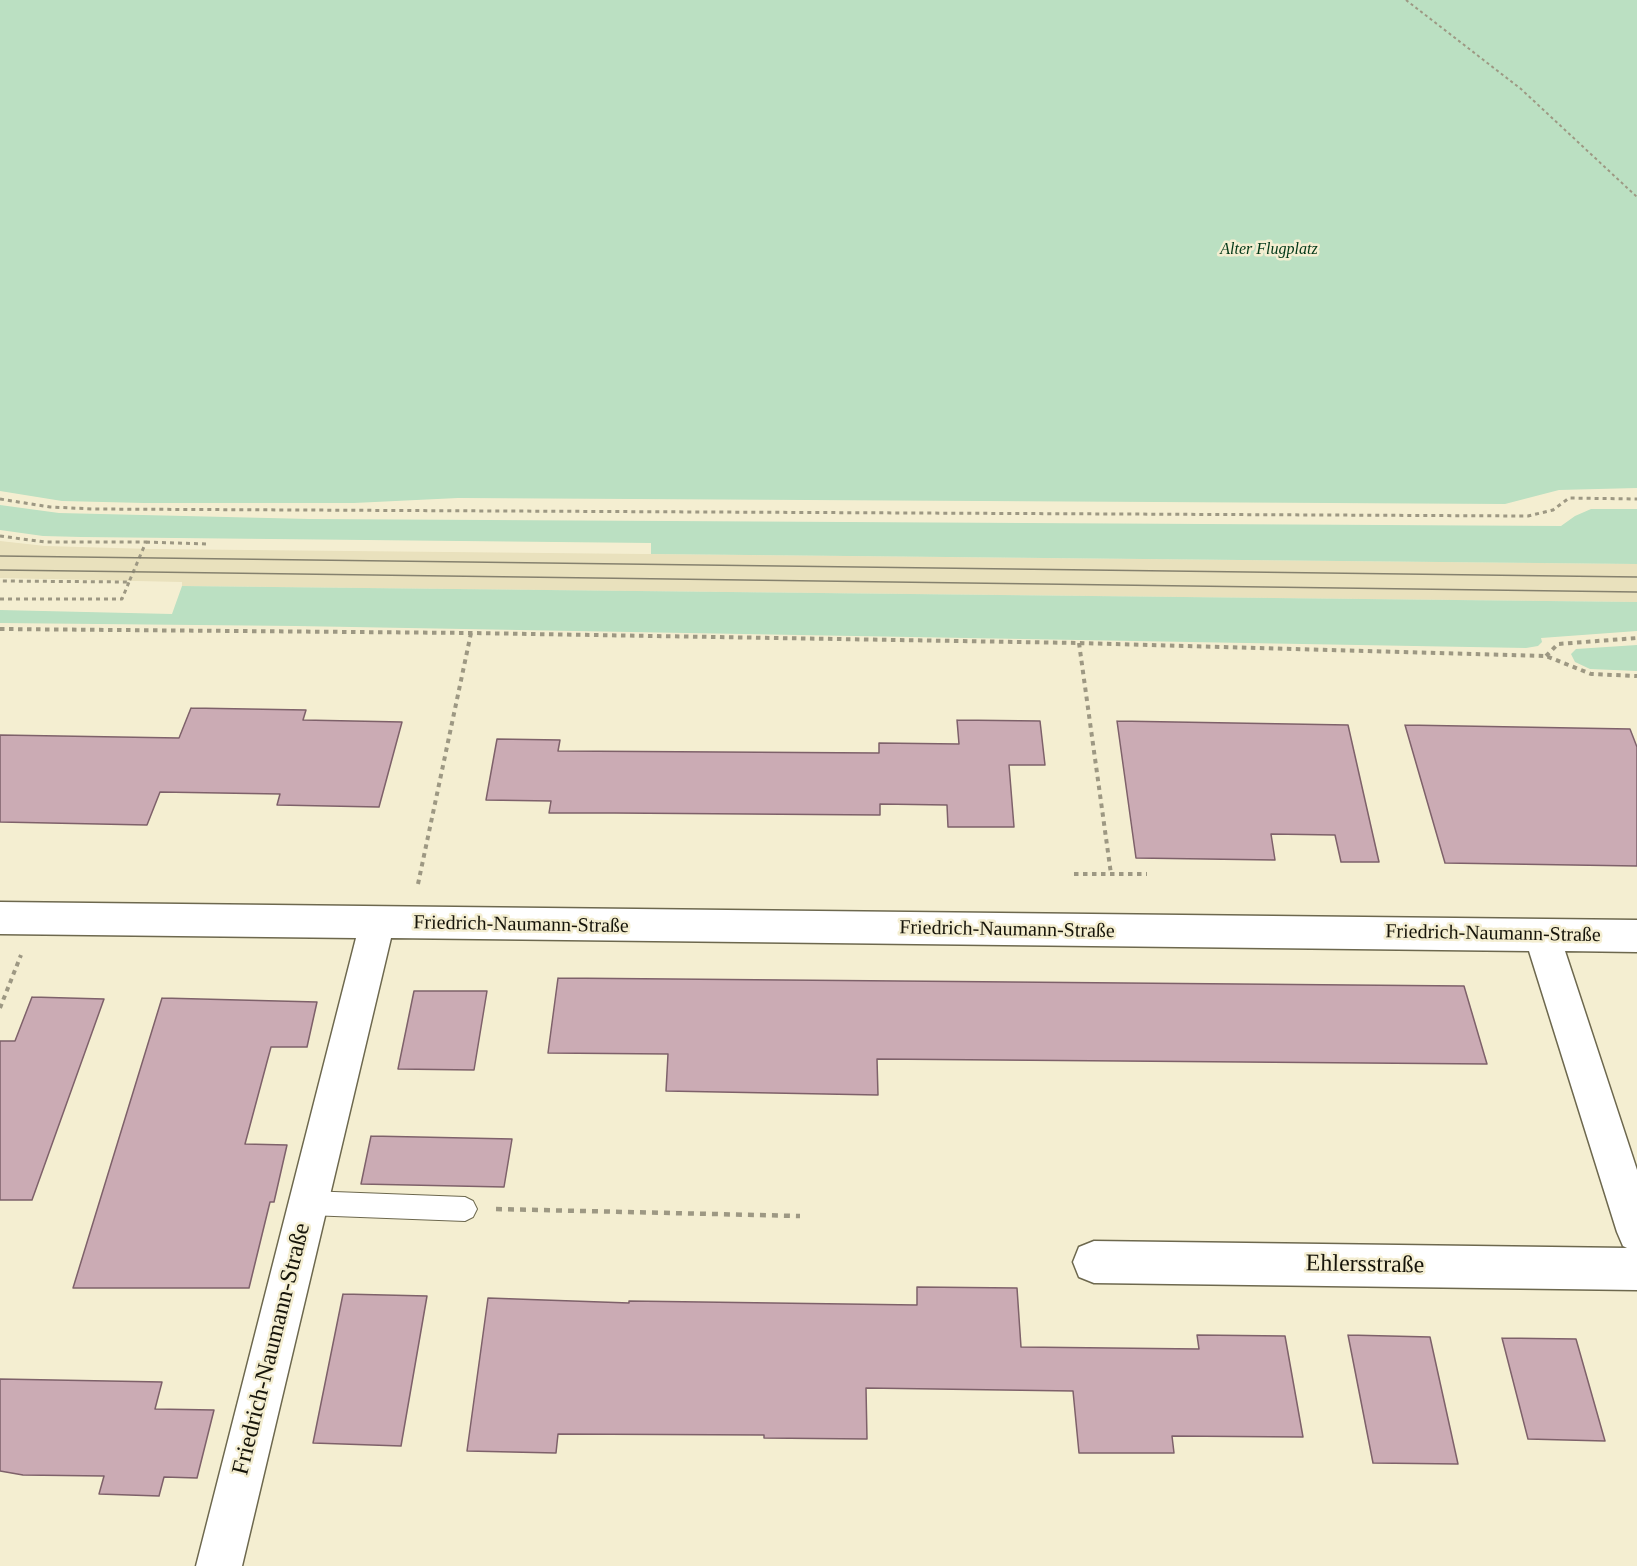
<!DOCTYPE html>
<html>
<head>
<meta charset="utf-8">
<style>
	body { margin:0 }
	canvas { display:block; background:#f4eed1 }
</style>
</head>
<body>
<canvas width="1637" height="1566"></canvas>
<script>
const c = document.querySelector('canvas').getContext('2d');
c.lineJoin = 'round';
function fillPath(path, color) {
  c.fillStyle = color;
  c.fill(path, 'evenodd');
}
function toPath(rows) {
  const path = new Path2D();
  for (const r of rows) {
    path.moveTo(r[0], r[1]);
    for (let i = 2; i < r.length; i += 2) path.lineTo(r[i], r[i + 1]);
  }
  return path;
}
function stroke(path, color, width, dash) {
  c.strokeStyle = color;
  c.lineWidth = width;
  c.lineCap = dash ? 'butt' : 'round';
  c.setLineDash(dash || []);
  c.stroke(path);
}
function label(font, color, halo, rows, align = 'center') {
  c.font = font + ' Georgia,serif';
  c.lineWidth = 5;
  c.setLineDash([]);
  c.textBaseline = 'middle';
  c.strokeStyle = halo;
  c.fillStyle = color;
  for (const [text, x, y, turn = 0] of rows) {
    c.save();
    c.translate(x, y);
    c.rotate((+turn || 0) * Math.PI / 180);
    c.textAlign = isNaN(turn) ? turn : align;
    if (halo) c.strokeText(text, 0, 0);
    c.fillText(text, 0, 0);
    c.restore();
  }
}
const built = toPath([
	[0,541,45,546,151,549,1637,564,1637,602,182,586,182,582,0,578]
]);
const green = toPath([
	[0,0,1637,0,1637,488,1559,490,1505,504,458,498,354,503,144,503,62,501,0,491],
	[0,505,59,513,310,519,1561,526,1575,516,1591,509,1637,509,1637,564,651,554,651,543,81,537,43,536,0,530],
	[182,586,1637,602,1637,631,1541,638,1542,642,1538,646,1526,648,296,626,0,623,0,610,172,614],
	[1637,645,1637,671,1590,669,1575,662,1571,654,1576,649]
]);
const building = toPath([
	[191,708,306,710,303,720,402,722,379,807,277,805,280,794,160,792,147,825,0,822,0,735,179,738,191,708],
	[957,720,1040,721,1045,765,1009,765,1014,827,948,827,947,805,880,804,880,815,615,813,549,813,551,801,486,800,497,739,560,740,558,751,879,753,879,743,959,744,957,720],
	[1117,721,1348,725,1379,862,1341,862,1335,835,1271,834,1275,860,1136,858,1117,721],
	[1405,725,1630,729,1637,747,1637,866,1445,863,1405,725],
	[558,978,1464,986,1487,1064,877,1059,878,1095,666,1091,668,1054,548,1053,558,978],
	[414,991,487,991,474,1070,398,1069,414,991],
	[32,997,104,999,32,1200,0,1200,0,1041,15,1041,32,997],
	[162,998,317,1002,307,1047,271,1047,245,1144,287,1145,274,1202,270,1202,249,1288,73,1288,162,998],
	[371,1136,512,1139,504,1187,361,1184,371,1136],
	[917,1287,1017,1288,1021,1347,1199,1349,1197,1335,1285,1336,1303,1437,1172,1436,1174,1453,1079,1453,1073,1391,866,1388,867,1439,764,1438,764,1435,558,1434,556,1453,467,1451,488,1298,629,1303,629,1301,917,1305,917,1287],
	[343,1294,427,1296,401,1446,313,1443,343,1294],
	[1348,1335,1430,1337,1458,1464,1373,1463,1348,1335],
	[1502,1338,1576,1339,1605,1441,1528,1439,1502,1338],
	[0,1379,162,1382,155,1409,214,1410,197,1478,164,1477,159,1496,99,1494,104,1476,23,1475,0,1471,0,1379]
]);
const pathFar3 = toPath([
	[1406,0,1521,89,1637,197]
]);
const pathFar2 = toPath([
	[0,499,50,507,93,509,1528,516,1553,510,1569,498,1637,499],
	[0,536,45,542,146,542,129,582,0,581],
	[146,542,207,544],
	[0,599,122,599,129,582]
]);
const pathFar1 = toPath([
	[0,629,471,633,1079,643,1546,656,1591,674,1637,676],
	[1079,643,1111,874],
	[1546,656,1558,644,1637,638],
	[1074,874,1147,874],
	[418,884,471,633],
	[0,1008,21,955]
]);
const path = toPath([
	[496,1209,800,1216]
]);
const service = toPath([
	[308,1191,465,1197,473,1201,477,1209,473,1217,465,1221,308,1215,300,1211,296,1203,300,1195,308,1191]
]);
const minor = toPath([
	[0,902,1637,920,1637,952,1565,951,1637,1170,1637,1290,1094,1283,1079,1277,1073,1262,1079,1247,1094,1241,1627,1248,1623,1246,1617,1232,1529,951,391,938,242,1566,196,1566,356,938,0,934,0,902]
]);
const tram = toPath([
	[0,556,1637,577],
	[0,570,1637,592]
]);
const farParknames = [
	["Alter Flugplatz",1269,250]
];
const streetNames = [
	["Friedrich-Naumann-Straße",521,925,1],
	["Friedrich-Naumann-Straße",1007,930,1],
	["Friedrich-Naumann-Straße",1493,934,1]
];
const nearStreetnames = [
	["Ehlersstraße",1365,1265,1],
	["Friedrich-Naumann-Straße",272,1349,-76]
];
fillPath(built, '#e9e1bd');
fillPath(green, '#bbe0c2');
fillPath(building, '#cbabb4');
stroke(building, '#7e616a', 1.5);
stroke(service, '#6d684e', 2);
stroke(minor, '#6d684e', 3);
stroke(pathFar3, '#9d9883', 2, [3, 3]);
stroke(pathFar2, '#9d9883', 3, [4, 4]);
stroke(pathFar1, '#9d9883', 4, [4.5, 4.5]);
stroke(path, '#9d9883', 4.5, [6, 6]);
fillPath(service, '#fff');
fillPath(minor, '#fff');
stroke(tram, '#85816e', 1.5);
label('italic 16px', '#013616', '#f4eed1', farParknames);
label('20px', '#16140a', '#f4eed1', streetNames);
label('24px', '#16140a', '#f4eed1', nearStreetnames);
</script>
</body>
</html>
